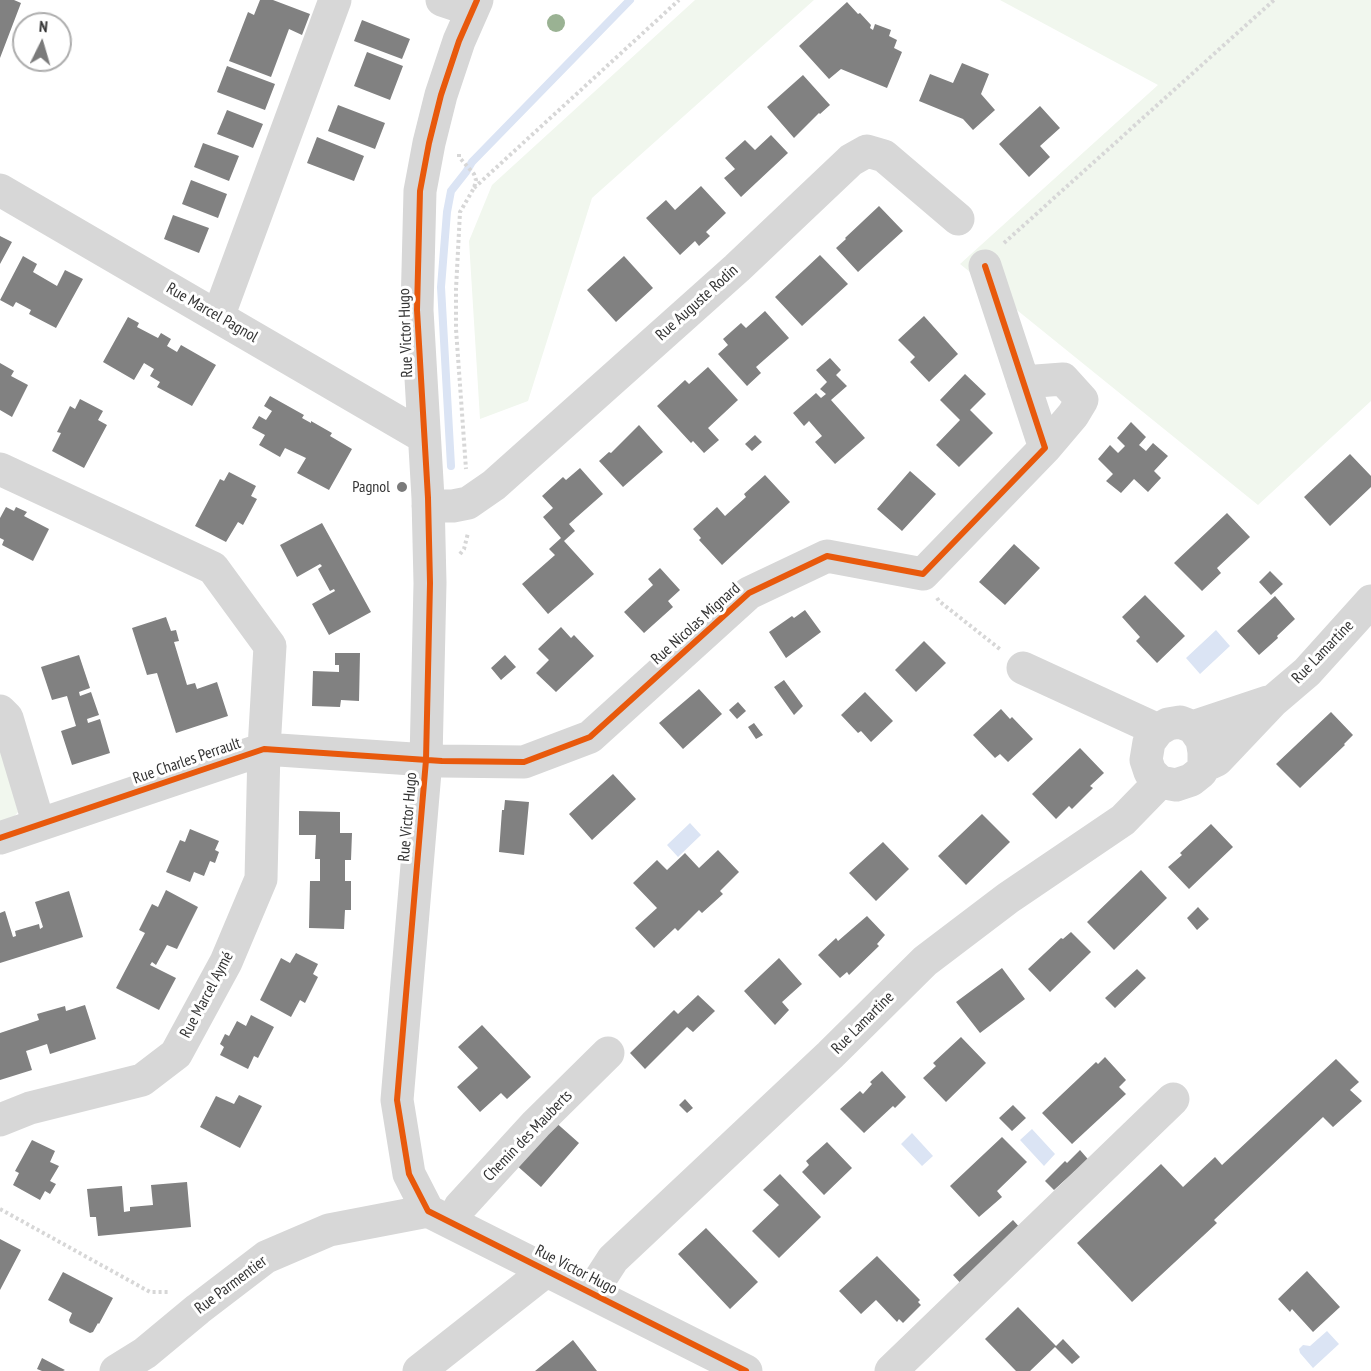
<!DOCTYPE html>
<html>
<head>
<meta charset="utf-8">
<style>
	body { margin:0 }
	#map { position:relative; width:1371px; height:1371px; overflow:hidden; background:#fff; font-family:"PT Sans Narrow",sans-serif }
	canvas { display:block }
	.north { position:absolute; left:12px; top:12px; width:60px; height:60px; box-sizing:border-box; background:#fff; border:2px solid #adadad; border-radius:50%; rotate:5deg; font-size:16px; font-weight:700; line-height:24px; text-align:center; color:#333 }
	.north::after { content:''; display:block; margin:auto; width:21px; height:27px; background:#7a7a7a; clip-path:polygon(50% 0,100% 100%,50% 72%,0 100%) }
</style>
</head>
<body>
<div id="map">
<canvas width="1371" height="1371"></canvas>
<div class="north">N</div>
</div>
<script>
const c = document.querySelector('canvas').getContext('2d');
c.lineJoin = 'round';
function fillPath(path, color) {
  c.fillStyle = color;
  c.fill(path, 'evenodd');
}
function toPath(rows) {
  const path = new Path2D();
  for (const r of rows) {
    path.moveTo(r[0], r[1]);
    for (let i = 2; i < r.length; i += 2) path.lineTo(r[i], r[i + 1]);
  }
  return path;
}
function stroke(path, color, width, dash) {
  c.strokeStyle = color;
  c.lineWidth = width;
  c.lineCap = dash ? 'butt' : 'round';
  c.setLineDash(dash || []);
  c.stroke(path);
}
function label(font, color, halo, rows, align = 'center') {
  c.font = font + ' "PT Sans Narrow",sans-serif';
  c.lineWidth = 6;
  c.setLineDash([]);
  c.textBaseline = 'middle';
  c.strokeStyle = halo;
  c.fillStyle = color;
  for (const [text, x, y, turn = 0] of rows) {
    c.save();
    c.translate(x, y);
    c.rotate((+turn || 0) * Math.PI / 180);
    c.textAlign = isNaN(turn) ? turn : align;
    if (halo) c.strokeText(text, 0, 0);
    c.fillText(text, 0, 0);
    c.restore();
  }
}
const green = toPath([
	[695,0,814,0,592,198,528,401,480,419,469,241,492,185],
	[1000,0,1371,0,1371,401,1258,505,960,264,1158,85],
	[0,741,18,812,12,819,0,823]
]);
const water = toPath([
	[1216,630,1230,646,1200,674,1186,658],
	[690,823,701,835,678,857,667,845],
	[1032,1129,1055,1154,1044,1166,1020,1140],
	[912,1133,933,1156,922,1166,901,1144],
	[1327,1331,1339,1344,1313,1368,1300,1353,1299,1349,1303,1345,1310,1346]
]);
const stream = toPath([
	[451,466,441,287,447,212,451,191,466,172,472,162,630,0]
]);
const building = toPath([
	[0,0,14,0,21,3,0,58],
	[260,0,273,0,310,14,302,35,289,29,271,77,229,61,248,12,254,15],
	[847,2,858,14,860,13,871,25,870,28,873,30,875,24,891,30,889,36,897,40,894,48,902,52,887,88,841,69,829,79,799,46],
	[362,20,410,39,402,59,354,41],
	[367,52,403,66,390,100,354,86],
	[962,63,989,74,981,94,995,110,973,130,963,119,919,101,930,74,953,83],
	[227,66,275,84,265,110,217,92],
	[803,75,830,105,820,114,819,113,794,138,767,107],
	[338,105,385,123,375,149,328,131],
	[1040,106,1060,128,1040,146,1050,157,1029,177,999,144],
	[227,110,263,124,253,148,217,134],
	[771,135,788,153,741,197,724,178,735,169,725,158,745,140,755,150],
	[317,137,364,156,354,181,307,163],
	[203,143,239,156,229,181,194,167],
	[191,180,227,194,218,218,182,204],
	[701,186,726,213,706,232,710,236,699,246,695,241,680,255,646,218,666,200,675,210],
	[879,206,903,231,858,272,836,248,846,239,845,238],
	[173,215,209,228,199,253,164,239],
	[0,236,12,242,0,264],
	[820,255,848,284,802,326,775,297],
	[23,256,37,264,33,272,57,286,65,270,83,279,56,328,29,314,31,310,16,302,13,307,0,300],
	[624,256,653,288,616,322,587,290],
	[765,311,789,338,756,367,761,373,747,386,718,354,728,345,723,339,741,323,746,328],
	[924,316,958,354,929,382,910,362,915,357,898,340],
	[128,317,139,323,137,327,158,338,161,333,171,339,167,346,177,352,181,345,216,365,192,406,157,387,160,382,150,376,154,369,144,363,134,380,103,362],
	[830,358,841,370,836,375,847,386,831,400,865,438,835,464,815,442,822,436,809,421,804,426,793,413,816,393,821,398,826,394,820,389,827,382,816,370],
	[0,363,14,371,11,376,28,385,12,417,0,410],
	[708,367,738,400,708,428,719,440,704,453,693,441,691,443,657,406,685,380,689,384],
	[965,374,986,394,970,410,993,433,959,467,936,445,960,420,940,400],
	[270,396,304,415,302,418,311,423,311,421,332,433,330,436,352,449,329,490,297,473,306,458,285,448,280,457,259,445,265,435,252,428,259,416,266,420,272,411,264,406],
	[80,399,103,411,98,420,107,425,84,468,52,451,61,433,57,432,70,406,75,409],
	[1131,422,1146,437,1139,445,1146,451,1153,443,1168,456,1154,471,1161,478,1148,492,1134,479,1121,493,1106,481,1113,474,1098,459,1110,445,1118,453,1125,446,1117,438],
	[639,425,663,452,623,487,599,461,609,452,611,453],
	[755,435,762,442,752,451,745,444],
	[1350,454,1371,476,1371,487,1330,526,1304,497],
	[580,468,603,494,569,524,575,531,564,541,594,574,548,614,522,584,555,555,549,549,561,538,543,517,553,508,542,496,563,477,566,480],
	[910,471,936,494,902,531,877,509],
	[229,472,256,486,251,496,257,499,243,525,238,522,226,542,195,526,220,479,224,481],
	[765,475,790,502,722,565,699,540,701,538,693,529,717,507,725,516,746,497,744,494],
	[6,507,14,511,16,507,27,512,24,516,49,529,33,561,2,545,4,540,0,538,0,518],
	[1227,513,1250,537,1217,568,1221,573,1202,591,1174,563],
	[322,523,371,612,329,635,312,604,335,591,334,589,330,591,318,569,322,566,320,564,297,577,280,545],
	[1014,544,1040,568,1005,605,979,582],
	[660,568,680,590,668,601,673,607,644,633,624,612,653,585,648,579],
	[1270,571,1283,584,1271,595,1259,582],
	[1145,595,1185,636,1157,663,1136,641,1140,637,1122,617],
	[1275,596,1295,619,1277,636,1278,638,1259,655,1237,631],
	[805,610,821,632,786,658,769,632,792,616,794,618],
	[166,617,171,631,176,630,179,641,174,642,187,685,195,683,197,689,217,682,228,716,176,733,157,673,147,675,132,628],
	[561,627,571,638,574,635,594,656,556,692,536,673,549,660,538,649],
	[924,641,946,663,916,692,895,670],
	[335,653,360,653,359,701,341,700,340,707,312,706,313,671,339,672,339,665,335,665],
	[79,655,90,688,79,692,80,696,91,692,99,715,87,719,88,723,100,719,110,753,72,765,61,731,76,726,67,696,52,700,41,667],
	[505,655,516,667,501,680,491,668],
	[784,680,803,706,794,715,774,687],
	[699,689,722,714,683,749,659,723],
	[865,692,893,721,871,742,861,731,858,733,841,715],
	[738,702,746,711,737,719,729,710],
	[1001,709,1010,719,1012,717,1033,739,1008,762,1000,754,995,758,973,735],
	[1331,712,1353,735,1344,744,1345,745,1300,788,1276,764],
	[754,723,763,735,756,739,748,727],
	[1080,748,1104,773,1090,786,1093,788,1072,809,1069,806,1056,819,1032,794],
	[613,774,636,799,592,840,569,814],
	[505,800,529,802,524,855,499,852,502,810,504,810],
	[299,811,340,812,340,833,352,833,351,860,345,860,345,881,351,881,351,910,345,910,344,929,309,928,310,881,320,881,320,859,315,859,316,835,299,835],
	[982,814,1010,842,966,885,938,856],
	[1211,824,1233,847,1189,889,1168,867,1182,855,1180,853],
	[190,829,219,841,215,850,219,852,215,863,210,861,204,876,194,872,190,882,166,872,180,840,185,842],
	[883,842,909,869,876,901,849,873],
	[718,850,739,872,720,891,723,894,702,913,699,910,678,931,675,928,654,948,635,928,657,908,633,883,657,860,667,870,685,853,699,868],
	[1141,870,1167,898,1114,950,1087,922],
	[166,890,198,907,177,949,167,945,156,965,152,962,150,965,176,978,159,1010,116,988,145,933,139,930,152,904,158,907],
	[69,891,83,937,0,963,0,913,5,911,13,937,16,936,15,931,39,924,40,929,43,927,35,902],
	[1198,907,1209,919,1197,930,1187,918],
	[867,916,885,935,877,944,879,946,849,975,847,972,840,978,818,955,836,938,838,941],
	[1071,932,1091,952,1050,992,1028,969,1061,938,1063,939],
	[296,953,318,964,313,974,318,977,305,1003,300,1000,291,1017,260,1000,281,958,290,963],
	[779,958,802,984,782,1002,789,1010,775,1025,744,991],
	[1002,968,1025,999,980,1033,956,1002],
	[1137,969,1146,978,1115,1008,1105,998],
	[698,995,715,1011,693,1032,687,1027,645,1069,630,1053,674,1010,678,1014],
	[85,1005,96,1039,50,1054,47,1044,26,1051,32,1070,0,1080,0,1033,39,1020,37,1014,65,1006,66,1011],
	[251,1015,274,1027,258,1058,254,1056,248,1069,220,1055,224,1047,220,1044,225,1034,229,1036,237,1021,246,1026],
	[482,1025,531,1077,507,1099,501,1093,480,1112,457,1087,478,1068,458,1047],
	[961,1037,986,1063,946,1102,923,1078,936,1066,933,1063],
	[1105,1057,1126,1080,1119,1087,1126,1094,1072,1144,1042,1113,1096,1062,1098,1064],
	[1336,1059,1359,1082,1350,1090,1362,1101,1333,1127,1323,1117,1214,1220,1217,1223,1132,1302,1077,1243,1161,1164,1183,1187,1215,1157,1222,1165],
	[882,1071,906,1097,895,1108,893,1106,864,1133,840,1109,860,1091,863,1094,872,1084,870,1082],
	[239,1095,262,1106,240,1148,200,1127,216,1096,234,1104],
	[685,1099,693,1108,687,1113,679,1105],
	[1013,1105,1026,1118,1012,1131,999,1118],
	[553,1120,579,1143,541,1187,515,1164],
	[1002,1137,1027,1162,997,1191,1002,1197,979,1217,950,1186],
	[32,1140,55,1151,50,1162,59,1166,50,1181,56,1184,50,1194,45,1191,40,1200,13,1185,19,1173,15,1171],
	[827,1142,852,1168,824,1195,802,1172,809,1165,806,1161],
	[1080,1150,1093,1165,1080,1177,1075,1171,1054,1190,1045,1181,1065,1161,1067,1163],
	[780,1174,821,1217,779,1258,752,1231,779,1205,763,1190],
	[187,1182,191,1227,98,1236,96,1217,90,1217,87,1189,122,1186,124,1212,130,1211,130,1207,153,1205,151,1185],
	[1013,1220,1022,1230,964,1287,953,1275],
	[706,1228,758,1282,730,1309,678,1254],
	[0,1239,21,1250,0,1290],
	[877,1256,920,1300,918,1302,921,1305,903,1323,899,1319,897,1322,876,1300,861,1314,839,1291],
	[1307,1271,1340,1307,1313,1332,1292,1309,1290,1312,1278,1299],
	[63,1272,113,1298,99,1324,98,1323,93,1332,90,1333,70,1323,69,1320,72,1313,48,1300],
	[1018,1307,1056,1346,1063,1339,1080,1357,1072,1364,1055,1347,1030,1371,1016,1371,985,1339],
	[573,1340,597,1371,535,1371],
	[42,1358,59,1367,65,1370,63,1371,42,1371,37,1369]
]);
const path = toPath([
	[459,154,459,157,474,174,476,180,474,188,460,212,456,289,456,329,466,469],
	[474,188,679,0],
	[1004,243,1274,0],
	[460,554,464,549,468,533],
	[937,598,939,601,1001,650],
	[0,1209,150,1292,170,1292]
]);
const minor = toPath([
	[442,0,472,10],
	[477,0,459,41,441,95,429,143,420,191,417,310,428,498,430,583,426,760,397,1100,409,1174,428,1211,746,1371],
	[0,190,424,437],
	[218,317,335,0],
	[1023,382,1063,379,1082,400,1073,415,1045,448],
	[0,469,213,568,270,646,264,749,261,879,226,962,176,1054,142,1080,30,1108,0,1120],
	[428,506,453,506,468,503,494,485,737,268,851,160,867,151,884,156,958,219],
	[1023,668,1158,730],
	[0,711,7,718,39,825],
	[1180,722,1193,727,1202,740,1204,752,1204,766,1201,772,1191,780,1176,785,1160,782,1150,772,1146,760,1149,742,1158,730,1168,724,1180,722],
	[1193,727,1268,702],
	[1204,766,1217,760,1273,701,1307,672,1371,601],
	[0,838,264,749,442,761,524,762,590,737,749,593,827,556,923,574,1045,448,985,266],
	[452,1222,460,1207,536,1124,608,1053],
	[591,1293,613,1259,830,1055,925,961,1008,898,1123,820,1160,782],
	[116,1371,145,1353,198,1309,266,1257,329,1230,428,1211],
	[419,1371,547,1270],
	[891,1371,1173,1099]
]);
const cycleway = toPath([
	[477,0,459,41,441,95,429,143,420,191,417,310,428,498,430,583,426,760,397,1100,409,1174,428,1211,746,1371],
	[0,838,264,749,442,761,524,762,590,737,749,593,827,556,923,574,1045,448,985,266]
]);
const trees = [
	[556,23]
];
const markers = [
	[402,487,6,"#7a7a7a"]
];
const streetNames = [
	["Rue Auguste Rodin",697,303,-42],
	["Rue Marcel Pagnol",212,313,30],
	["Rue Victor Hugo",406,333,-92],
	["Rue Nicolas Mignard",696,624,-42],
	["Rue Lamartine",1323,652,-46],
	["Rue Charles Perrault",187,761,-19],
	["Rue Victor Hugo",408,817,-85],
	["Rue Marcel Aymé",207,995,-62],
	["Rue Lamartine",863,1023,-45],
	["Chemin des Mauberts",528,1136,-46],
	["Rue Victor Hugo",576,1270,27],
	["Rue Parmentier",231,1285,-37]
];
const poiNames = [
	["Pagnol",390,487]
];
fillPath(green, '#f1f7ee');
fillPath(water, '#dbe4f4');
stroke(stream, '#dbe4f4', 8);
fillPath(building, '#818181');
stroke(path, '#d7d7d7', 4, [3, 3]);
stroke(minor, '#d7d7d7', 33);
stroke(cycleway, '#e8590c', 6);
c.fillStyle = '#9ab293';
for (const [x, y] of trees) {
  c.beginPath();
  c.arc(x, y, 9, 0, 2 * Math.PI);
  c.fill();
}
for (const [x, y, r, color] of markers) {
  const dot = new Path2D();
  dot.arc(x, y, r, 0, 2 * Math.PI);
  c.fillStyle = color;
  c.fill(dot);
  stroke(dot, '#fff', 2);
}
label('16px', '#333', '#fff', streetNames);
label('16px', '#333', '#fff', poiNames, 'right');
</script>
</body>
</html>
